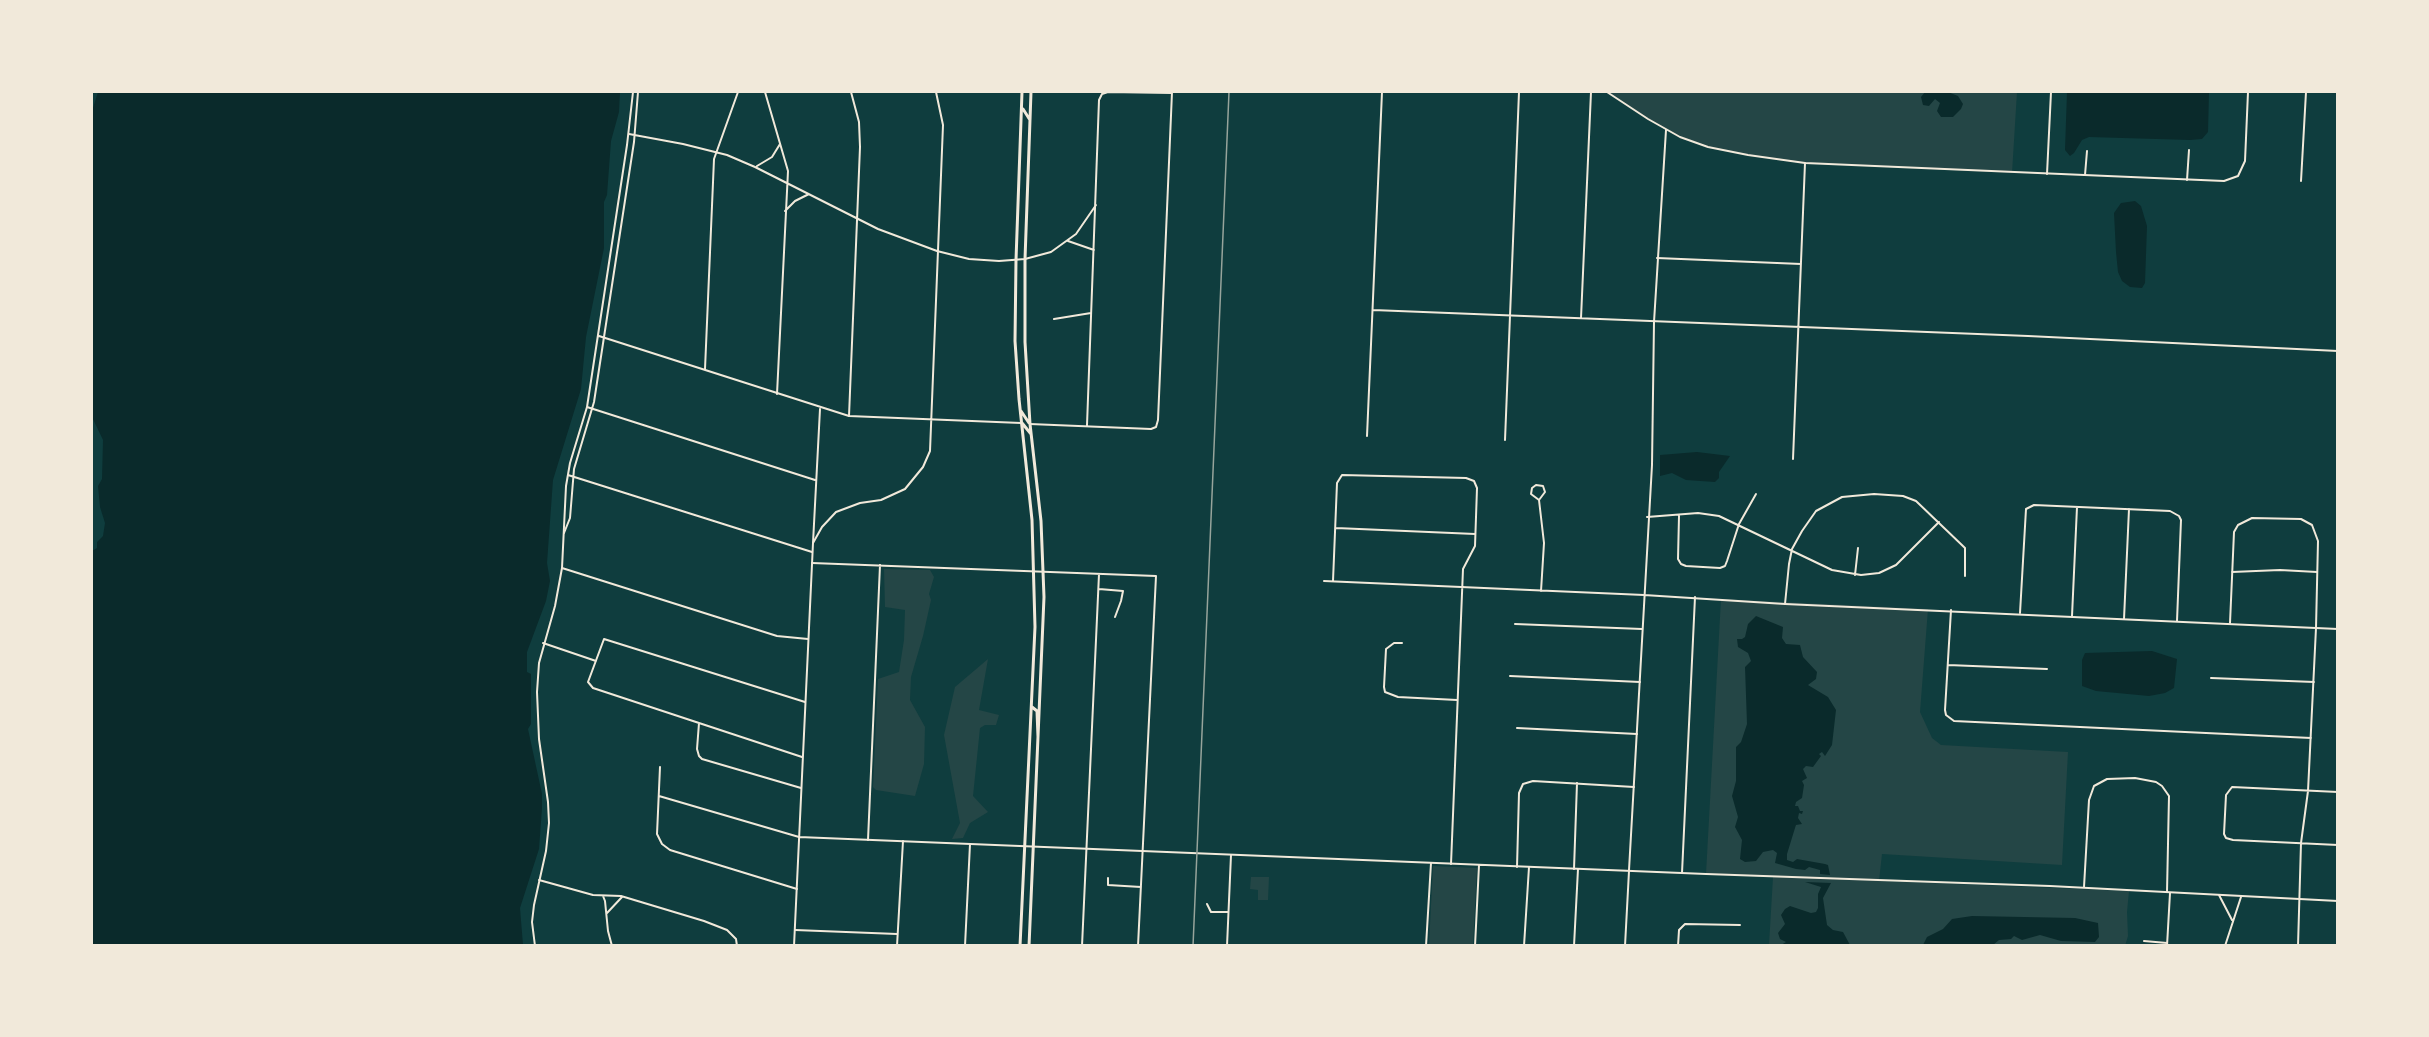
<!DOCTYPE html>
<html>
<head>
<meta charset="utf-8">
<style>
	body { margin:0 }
	#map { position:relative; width:2429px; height:1037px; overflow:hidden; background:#0f3d3e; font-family:Lato,sans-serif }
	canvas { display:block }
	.frame { position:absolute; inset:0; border:93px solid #f1e9da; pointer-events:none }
</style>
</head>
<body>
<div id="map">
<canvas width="2429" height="1037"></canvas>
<div class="frame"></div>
</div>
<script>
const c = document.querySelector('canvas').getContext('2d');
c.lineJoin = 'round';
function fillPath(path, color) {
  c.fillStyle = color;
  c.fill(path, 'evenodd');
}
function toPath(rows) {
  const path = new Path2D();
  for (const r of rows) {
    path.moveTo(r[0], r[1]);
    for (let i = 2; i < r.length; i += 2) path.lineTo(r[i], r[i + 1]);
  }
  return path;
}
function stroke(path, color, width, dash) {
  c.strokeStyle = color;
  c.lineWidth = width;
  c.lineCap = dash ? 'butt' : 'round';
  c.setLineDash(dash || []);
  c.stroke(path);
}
const green = toPath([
	[1606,92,2017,92,2012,173,1805,163,1748,155,1708,147,1666,130],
	[884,569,930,570,934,577,929,594,931,600,923,636,911,677,910,700,925,727,924,764,915,796,876,790,873,787,878,679,899,672,904,640,905,610,885,607],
	[1721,599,1928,609,1920,712,1932,738,1941,745,2068,752,2062,865,1882,854,1879,881,2129,891,2127,912,2128,936,2125,946,1769,945,1773,877,1706,874],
	[988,659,979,710,999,715,996,725,985,725,980,728,973,796,988,812,970,823,963,838,952,839,960,823,944,735,955,687],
	[1433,866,1477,868,1473,945,1429,945],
	[1251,877,1269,877,1268,900,1258,900,1258,890,1250,889]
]);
const water = toPath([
	[98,92,620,92,619,112,611,141,607,195,604,202,604,248,586,337,581,389,553,480,547,563,550,581,546,601,527,652,527,672,531,674,531,724,528,729,542,794,542,808,539,849,520,908,523,945,92,945,92,551,97,548,97,542,103,536,105,523,100,507,98,486,102,479,103,440,92,417,92,111],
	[1925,92,1948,92,1958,96,1963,104,1961,109,1953,117,1941,117,1937,111,1940,103,1935,99,1929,106,1923,105,1921,97],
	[2067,92,2209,92,2208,132,2202,139,2190,140,2089,137,2082,140,2074,153,2070,156,2065,150],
	[2135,201,2141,206,2147,226,2145,283,2142,288,2130,287,2122,281,2118,272,2116,252,2114,213,2121,203],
	[1697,452,1730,456,1719,472,1719,478,1715,482,1686,480,1672,473,1660,476,1660,455],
	[1756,616,1783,627,1782,638,1786,644,1800,645,1803,657,1817,672,1816,679,1808,685,1828,697,1836,710,1832,745,1825,756,1822,752,1819,754,1821,756,1813,767,1806,766,1803,769,1807,778,1802,781,1804,785,1802,798,1796,802,1795,806,1798,806,1800,811,1803,811,1802,814,1799,813,1798,818,1802,824,1796,825,1795,828,1787,854,1787,860,1793,862,1797,859,1825,864,1828,865,1830,875,1820,874,1820,870,1809,867,1805,870,1796,869,1775,863,1777,853,1773,850,1763,852,1756,861,1745,862,1740,859,1742,840,1735,827,1738,817,1732,796,1736,781,1736,747,1741,742,1747,724,1745,667,1751,661,1748,653,1738,647,1737,639,1742,639,1745,637,1748,624],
	[2152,651,2177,659,2174,688,2165,693,2149,696,2096,691,2082,686,2082,660,2085,653],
	[1805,882,1831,883,1823,898,1827,925,1833,930,1843,932,1850,945,1781,945,1786,942,1780,939,1778,933,1785,924,1781,915,1785,909,1790,906,1811,913,1816,912,1818,908,1818,894,1821,887],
	[1972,916,2075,918,2098,923,2099,937,2095,942,2061,941,2040,935,2022,940,2014,936,2011,939,1999,940,1993,945,1923,945,1927,937,1943,929,1952,919]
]);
const minor = toPath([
	[765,92,788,171,777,394],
	[629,134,683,144,727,155,755,167,878,229,937,251,969,259,999,261,1025,259,1051,252,1076,234,1096,205],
	[757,166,772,157,780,144],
	[2047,174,2051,92],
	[2085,175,2087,151],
	[2187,180,2189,150],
	[2301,181,2306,92],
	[785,211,795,201,809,194],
	[1068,241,1094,250],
	[1657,258,1801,264],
	[1373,310,2028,336,2338,351],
	[1581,318,1591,92],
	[1054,319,1091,313],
	[705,369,714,159,738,92],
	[587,407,815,480],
	[849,416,860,147,859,122,851,92],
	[1030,424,1151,429,1156,427,1158,420,1172,92],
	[1087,425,1099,100,1102,94,1108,92,1172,93],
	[1367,436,1382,92],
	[1505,440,1519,92],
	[1793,459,1805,163],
	[568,475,812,552],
	[1539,500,1531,494,1532,488,1536,485,1543,486,1545,492,1539,500,1544,543,1541,591],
	[1679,516,1678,559,1681,564,1686,566,1720,568,1725,566,1727,561,1739,524,1756,494],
	[1647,517,1698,513,1719,516,1832,570,1861,575,1879,573,1896,565,1939,522],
	[1336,528,1475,534],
	[564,533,570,518,574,469,594,402,634,142,638,92],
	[813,543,820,409],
	[812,563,1156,576,1138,946],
	[562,568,777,636,808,639],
	[2232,572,2280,570,2317,572],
	[1855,575,1858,548],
	[1324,581,1644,595],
	[1333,581,1337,483,1342,475,1466,478,1474,481,1477,488,1475,546,1463,569,1451,864],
	[1099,589,1123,591,1121,601,1115,617],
	[1785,604,1789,564,1792,549,1802,531,1816,511,1842,497,1874,494,1903,496,1916,501,1965,548,1965,576],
	[1951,610,1945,710,1946,715,1954,721,2311,738],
	[2020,613,2026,509,2034,505,2170,511,2179,516,2181,520,2177,621],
	[2072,616,2077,507],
	[2124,619,2129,509],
	[2230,623,2234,532,2238,525,2252,518,2301,519,2312,525,2318,541,2316,628,2308,791,2301,843,2298,946],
	[1515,624,1642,629],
	[543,643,596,661],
	[1402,643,1394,643,1386,649,1384,687,1385,692,1398,697,1457,700],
	[1948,665,2047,669],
	[1510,676,1640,682],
	[2211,678,2314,682],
	[699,723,697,749,699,756,702,759,801,788],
	[1517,728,1637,734],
	[802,757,593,688,588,682,604,639,805,702],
	[660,767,657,834,662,844,670,850,797,889],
	[2338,792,2232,787,2226,795,2224,834,2226,838,2233,840,2338,845],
	[659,796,799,837],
	[868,840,880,565],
	[1517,867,1519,793,1523,784,1533,781,1634,787],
	[1574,869,1577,783],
	[1682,873,1695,597],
	[1108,878,1108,885,1141,887],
	[539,880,593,895,621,896,704,921,727,930,736,939,737,946],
	[2084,887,2089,800,2094,786,2107,779,2135,778,2156,782,2162,786,2169,796,2167,892],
	[2219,895,2232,920],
	[603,896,605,901,608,931,612,946],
	[1207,904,1211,912,1228,912],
	[607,913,622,897],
	[795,930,897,934],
	[2144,941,2167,943],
	[897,946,903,841],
	[965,946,970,844],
	[1082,946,1099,574],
	[1227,946,1231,855],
	[1426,946,1431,863],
	[1524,946,1529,867],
	[1574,946,1578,869],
	[1625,946,1629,871],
	[1678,946,1679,930,1685,924,1740,925],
	[2167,946,2170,893],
	[2225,946,2241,897]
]);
const tertiary = toPath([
	[1607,92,1648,119,1680,137,1708,147,1748,155,1805,163,2224,181,2238,176,2245,161,2248,92],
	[599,336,849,416,1021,423],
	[1644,595,1785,604,2338,629],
	[799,837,1706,874,2050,886,2338,901],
	[1629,870,1652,465,1654,322,1666,130],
	[535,946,532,922,534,905,546,851,549,823,548,802,539,739,537,692,539,663,555,606,562,568,566,486,570,463,587,407,627,145,633,92],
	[794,946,813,543,822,527,836,512,860,503,881,500,905,489,923,467,930,451,943,125,936,92],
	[1475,946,1479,865]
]);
const primary = toPath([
	[1023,109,1030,120],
	[1021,411,1029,423],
	[1022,423,1031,434],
	[1032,707,1037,711,1038,737],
	[1020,946,1035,627,1032,520,1019,399,1015,341,1016,260,1022,92],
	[1029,946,1044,597,1041,521,1030,424,1025,342,1025,259,1031,92]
]);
const rail = toPath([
	[1193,946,1229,92]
]);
fillPath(green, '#244646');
fillPath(water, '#0a2a2b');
stroke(minor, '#f1e9da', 2);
stroke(tertiary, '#f1e9da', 2);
stroke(primary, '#f1e9da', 3);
stroke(rail, '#97a49c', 1.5);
</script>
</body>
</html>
